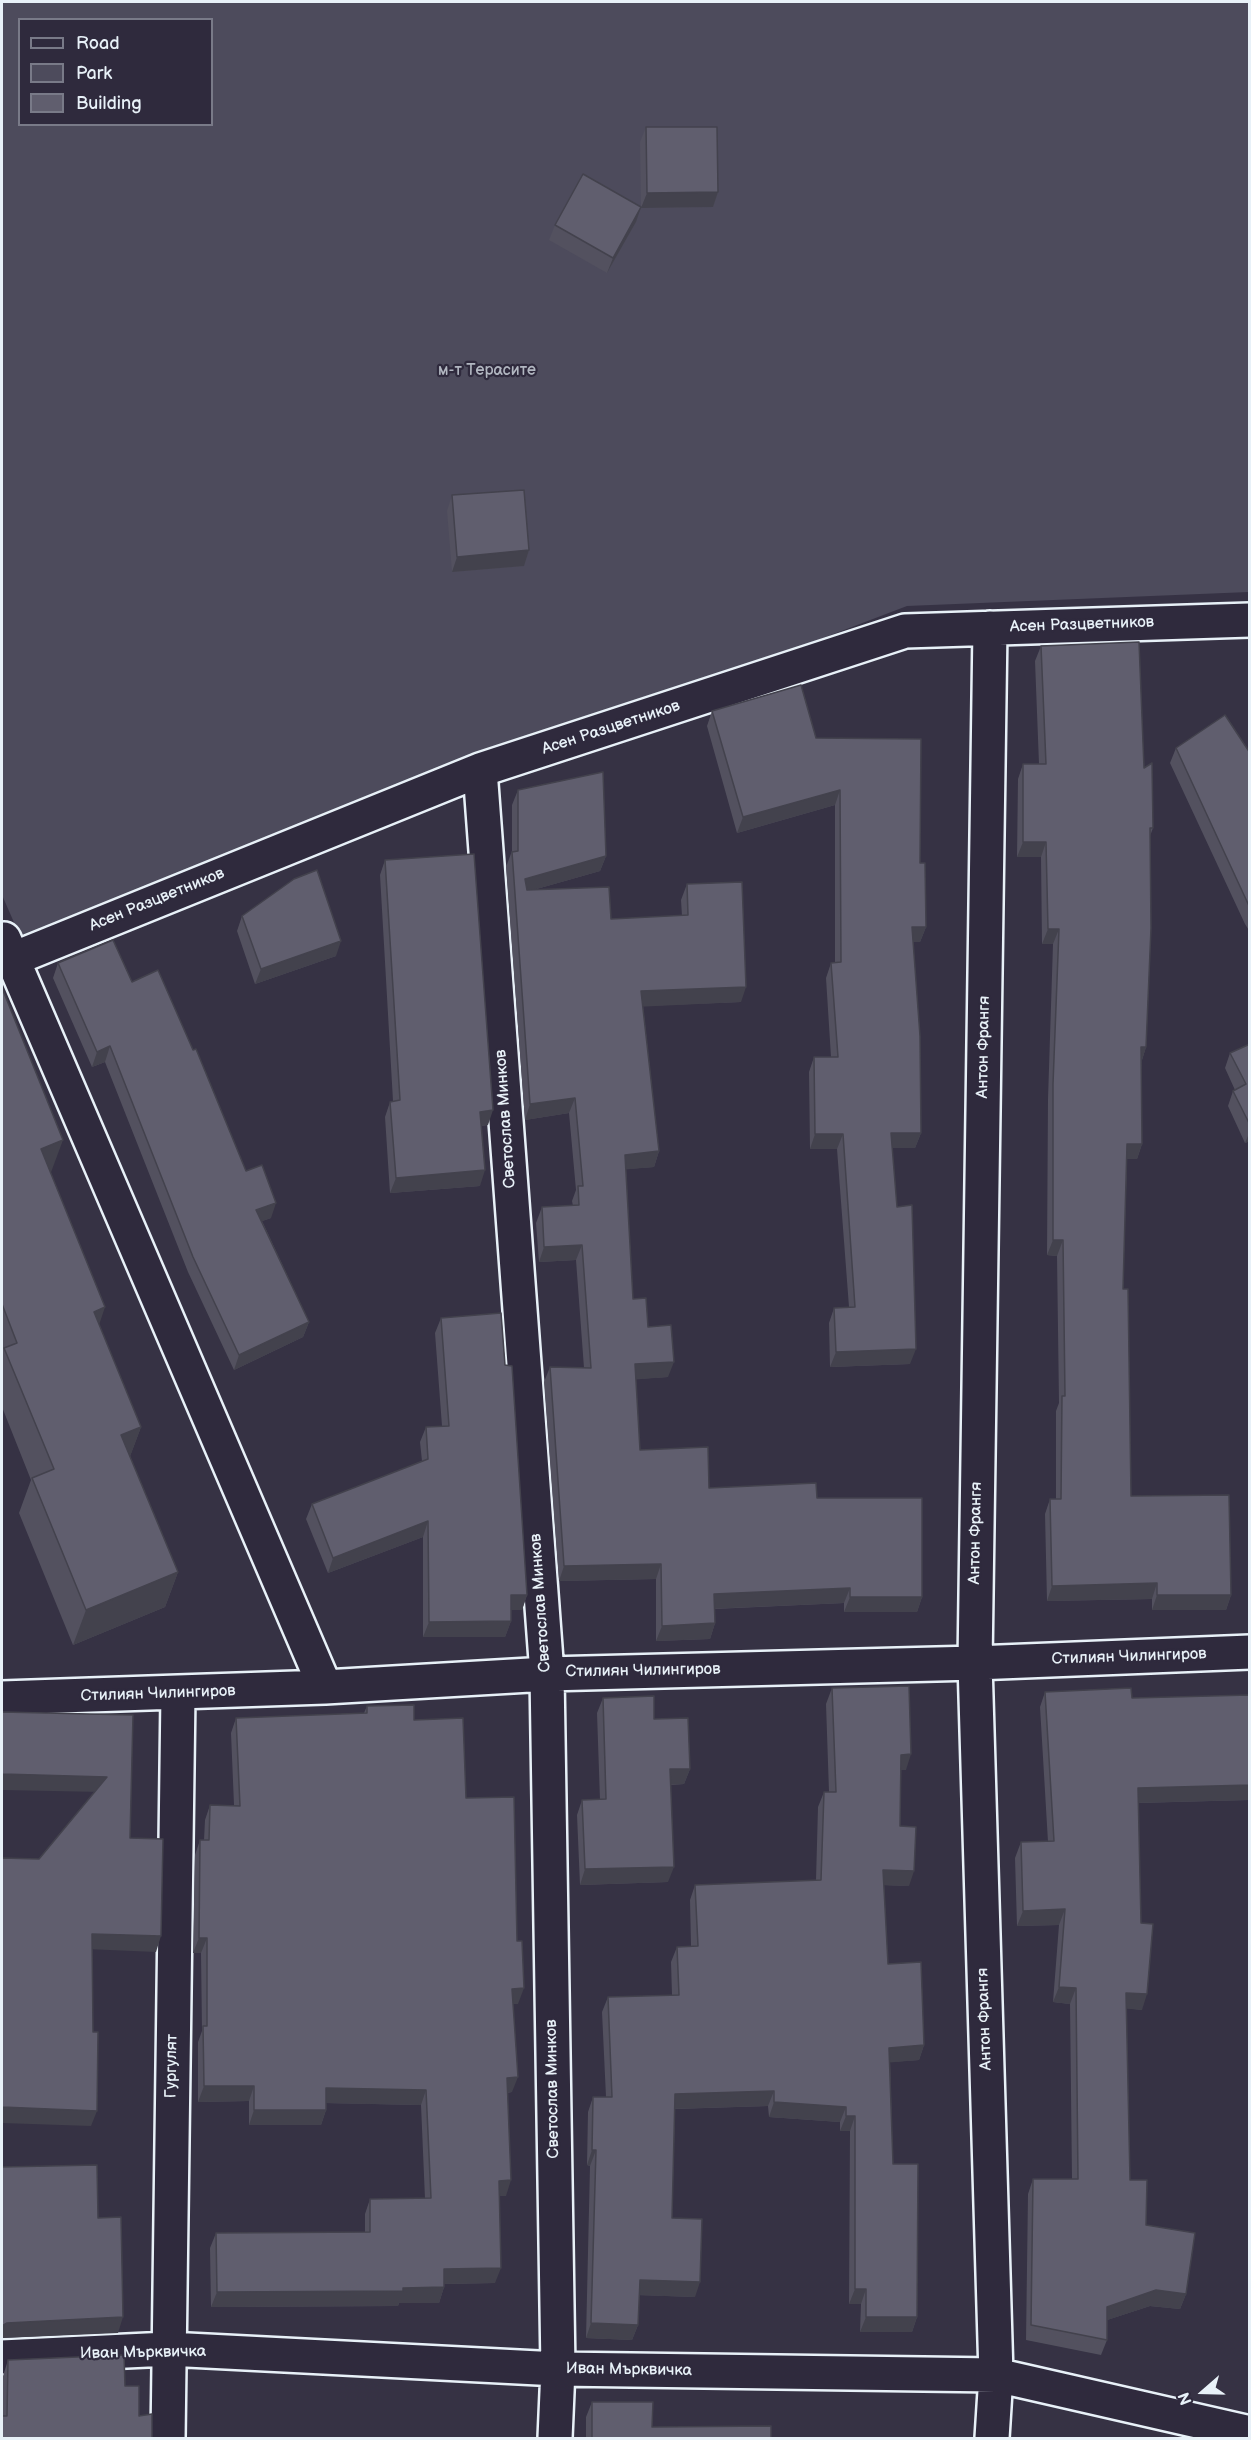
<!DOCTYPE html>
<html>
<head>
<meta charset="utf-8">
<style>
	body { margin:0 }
	#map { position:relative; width:1251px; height:2440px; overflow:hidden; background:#363244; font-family:"Balsamiq Sans",sans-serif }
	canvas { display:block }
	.frame { position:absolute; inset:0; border:3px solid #e8f1f8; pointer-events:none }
	.legend { position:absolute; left:18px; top:18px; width:195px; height:108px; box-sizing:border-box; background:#2f2a3d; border:2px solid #797a88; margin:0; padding:8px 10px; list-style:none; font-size:18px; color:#e8f1f8 }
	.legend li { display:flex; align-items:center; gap:12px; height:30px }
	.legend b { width:30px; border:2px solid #797a88 }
	.north { position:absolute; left:1173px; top:2362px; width:60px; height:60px; -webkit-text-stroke:4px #2f2a3d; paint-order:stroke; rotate:250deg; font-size:16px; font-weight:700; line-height:24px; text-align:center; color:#e8f1f8 }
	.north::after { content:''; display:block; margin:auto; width:21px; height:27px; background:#e8f1f8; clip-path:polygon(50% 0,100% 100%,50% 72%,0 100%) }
</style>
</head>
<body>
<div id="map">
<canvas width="1251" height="2440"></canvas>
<div class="frame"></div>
<ul class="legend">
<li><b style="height:8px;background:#2f2a3d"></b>Road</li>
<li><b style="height:16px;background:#4d4b5c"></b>Park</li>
<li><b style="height:16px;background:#605e6e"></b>Building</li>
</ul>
<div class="north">N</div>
</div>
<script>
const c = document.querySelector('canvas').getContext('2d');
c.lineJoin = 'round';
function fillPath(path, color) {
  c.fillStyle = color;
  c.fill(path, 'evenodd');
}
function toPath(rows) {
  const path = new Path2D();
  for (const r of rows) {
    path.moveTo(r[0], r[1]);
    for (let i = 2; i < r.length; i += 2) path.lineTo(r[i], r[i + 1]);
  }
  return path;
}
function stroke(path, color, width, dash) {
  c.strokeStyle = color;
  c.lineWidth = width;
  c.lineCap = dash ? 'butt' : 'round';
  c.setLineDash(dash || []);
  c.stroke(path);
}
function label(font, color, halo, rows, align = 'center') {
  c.font = font + ' "Balsamiq Sans",sans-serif';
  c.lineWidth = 4.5;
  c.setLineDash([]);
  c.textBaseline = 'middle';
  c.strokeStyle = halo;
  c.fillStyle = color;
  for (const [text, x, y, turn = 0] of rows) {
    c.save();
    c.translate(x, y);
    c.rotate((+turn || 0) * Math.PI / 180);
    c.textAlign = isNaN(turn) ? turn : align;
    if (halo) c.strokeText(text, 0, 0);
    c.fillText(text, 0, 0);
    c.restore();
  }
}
const green = toPath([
	[2,2,1249,2,1249,592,907,606,23,943,2,895],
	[20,20,212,20,212,124,20,124]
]);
const minor = toPath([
	[990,628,975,1663,996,2375,992,2438],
	[480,770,547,1674,558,2369,555,2438],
	[4,939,325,1687],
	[2,956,13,959,480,770,905,631,1250,620],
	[2,1698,325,1687,547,1674,975,1663,1250,1652],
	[2,2357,168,2349,558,2369,996,2375,1250,2433],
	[168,2438,178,1694]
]);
const wall = toPath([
	[646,127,718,192,713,207,641,208,640,142],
	[636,222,607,273,549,240,555,225],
	[452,495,529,550,524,566,452,572,447,511],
	[1041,646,1144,768,1153,828,1150,836,1146,1047,1142,1060,1142,1144,1137,1159,1127,1159,1123,1289,1131,1496,1231,1595,1226,1610,1152,1610,1152,1599,1047,1601,1045,1514,1050,1499,1056,1499,1056,1411,1059,1403,1057,1256,1047,1255,1048,1099,1053,944,1042,944,1041,857,1017,857,1018,779,1023,764,1039,764,1035,661],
	[712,711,816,738,920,863,926,927,920,942,913,942,921,1133,915,1148,892,1148,910,1364,830,1367,829,1323,834,1308,849,1307,837,1149,810,1149,809,1072,814,1057,831,1057,826,978,831,963,835,963,835,805,737,833,707,726],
	[1176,748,1250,753,1250,932,1245,924,1170,763],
	[518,790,606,856,600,871,533,890,611,919,682,916,681,900,687,884,741,1002,643,1006,659,1151,654,1167,626,1169,633,1299,648,1327,668,1377,636,1379,640,1450,709,1488,817,1498,922,1597,917,1612,844,1612,844,1603,714,1609,715,1623,710,1639,656,1641,656,1579,559,1581,544,1382,550,1367,584,1368,576,1260,539,1262,536,1223,542,1207,573,1206,572,1201,576,1190,569,1113,525,1120,506,867,512,851,512,805],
	[385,860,488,1125,481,1126,480,1186,390,1193,385,1117,390,1102,393,1101,380,875],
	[242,916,336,956,255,984,237,931],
	[58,963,132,982,246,1171,271,1218,262,1221,309,1322,303,1337,234,1370,188,1272,105,1062,92,1067,53,978],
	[2,988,51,1173,99,1325,141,1427,130,1456,178,1572,165,1607,73,1645,19,1513,31,1480,2,1407],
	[1250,1044,1250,1141,1245,1143,1228,1106,1233,1091,1235,1090,1225,1068,1230,1053],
	[441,1318,505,1365,527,1595,522,1610,511,1610,511,1621,505,1637,423,1637,423,1537,328,1573,306,1519,312,1504,422,1461,420,1442,426,1427,442,1426,435,1333],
	[832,1688,906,1770,901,1770,900,1826,909,1886,884,1885,888,1964,924,2045,919,2060,890,2062,893,2164,917,2317,912,2332,860,2332,861,2304,849,2304,850,2131,840,2131,840,2122,769,2117,768,2106,675,2109,672,2218,695,2297,639,2295,638,2325,632,2340,586,2338,590,2166,587,2165,588,2112,593,2097,606,2097,602,2012,608,1997,672,1995,671,1962,677,1947,691,1946,690,1900,695,1885,816,1880,818,1807,824,1792,829,1792,826,1704],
	[1045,1692,1132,1698,1249,1800,1138,1803,1142,2010,1126,2008,1130,2180,1146,2225,1186,2294,1180,2309,1150,2306,1107,2320,1107,2340,1101,2355,1026,2340,1028,2194,1033,2179,1072,2179,1070,2004,1053,2002,1059,1925,1017,1926,1015,1858,1021,1842,1048,1842,1040,1707],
	[603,1698,654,1719,690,1769,684,1784,671,1785,668,1882,580,1885,577,1815,582,1800,600,1800,597,1713],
	[367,1706,414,1720,466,1798,518,2004,513,2004,512,2092,507,2093,506,2196,500,2196,495,2283,444,2284,444,2287,439,2303,399,2303,398,2306,211,2307,210,2248,216,2233,365,2232,365,2214,370,2199,425,2199,421,2105,326,2103,326,2110,321,2125,249,2125,249,2101,198,2102,198,2042,202,2031,201,1953,193,1953,195,1855,200,1840,204,1840,205,1820,210,1805,234,1805,231,1733,236,1718,364,1713],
	[8,2360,125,2386,139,2416,2,2416,3,2376],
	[592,2402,652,2427,771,2439,586,2439,586,2417]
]);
const shadedWall = toPath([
	[718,192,713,207,641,208,647,193],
	[641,207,636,222,607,273,613,258],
	[529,550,524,566,452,572,457,557],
	[840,790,835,805,737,833,743,817],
	[1023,842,1046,842,1041,857,1017,857],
	[606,856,600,871,519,894,525,879],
	[912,927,926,927,920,942,906,942],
	[1048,929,1059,929,1053,944,1042,944],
	[341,941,336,956,255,984,261,969],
	[746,987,741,1002,635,1007,641,991],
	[110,1046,105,1062,92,1067,97,1052],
	[1141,1047,1146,1047,1141,1063],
	[575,1098,569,1113,525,1120,530,1104],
	[493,1110,488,1125,474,1127,480,1112],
	[1250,1131,1250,1141,1245,1143],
	[891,1133,921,1133,915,1148,886,1148],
	[815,1134,843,1134,837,1149,810,1149],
	[63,1140,50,1175,41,1149],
	[1127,1144,1142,1144,1137,1159,1122,1159],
	[659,1151,654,1167,619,1170,625,1155],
	[485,1170,480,1186,390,1193,396,1178],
	[276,1203,271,1218,251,1225,256,1210],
	[1053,1240,1063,1240,1057,1256,1047,1255],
	[582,1245,576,1260,539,1262,544,1247],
	[105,1307,93,1343,94,1312],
	[309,1322,303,1337,234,1370,239,1355],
	[916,1349,910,1364,830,1367,836,1352],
	[674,1362,668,1377,629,1380,635,1364],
	[141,1427,128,1462,121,1435],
	[428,1521,423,1537,328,1573,333,1558],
	[661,1564,656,1579,559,1581,564,1566],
	[178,1572,165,1607,73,1645,86,1610],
	[1157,1583,1152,1599,1047,1601,1052,1586],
	[850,1588,844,1603,708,1609,714,1594],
	[511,1595,527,1595,522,1610,505,1610],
	[1157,1595,1231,1595,1226,1610,1152,1610],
	[850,1597,922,1597,917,1612,844,1612],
	[511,1621,505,1637,423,1637,429,1622],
	[715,1623,710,1639,656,1641,662,1626],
	[911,1754,906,1770,896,1770,901,1755],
	[670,1769,690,1769,684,1784,665,1785],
	[2,1774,107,1777,102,1792,2,1790],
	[1250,1785,1249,1800,1132,1803,1138,1788],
	[674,1867,668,1882,580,1885,585,1869],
	[883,1870,914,1871,909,1886,877,1885],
	[1065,1909,1059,1925,1017,1926,1023,1911],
	[92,1934,161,1936,156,1952,86,1949],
	[199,1938,207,1938,201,1953,193,1953],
	[1059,1987,1076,1988,1070,2004,1053,2002],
	[524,1988,518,2004,506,2004,512,1989],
	[1126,1993,1147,1994,1142,2010,1120,2008],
	[924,2045,919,2060,884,2063,889,2048],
	[518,2077,512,2092,501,2093,507,2078],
	[204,2086,254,2086,249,2101,198,2102],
	[326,2088,426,2090,421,2105,320,2103],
	[774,2091,768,2106,669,2109,675,2094],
	[774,2102,846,2107,840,2122,769,2117],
	[2,2107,97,2111,91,2126,2,2123],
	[254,2110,326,2110,321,2125,249,2125],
	[846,2116,855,2116,850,2131,840,2131],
	[592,2150,596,2150,590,2166,587,2165],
	[511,2180,506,2196,494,2196,499,2181],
	[501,2268,495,2283,439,2284,444,2269],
	[640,2280,700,2282,695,2297,634,2295],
	[444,2287,439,2303,399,2303,398,2306,211,2307,217,2292],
	[855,2289,866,2289,861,2304,849,2304],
	[1156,2290,1186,2294,1180,2309,1150,2306,1101,2322,1107,2307],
	[123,2317,118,2333,2,2338,2,2326,7,2323],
	[866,2317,917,2317,912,2332,860,2332],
	[591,2323,638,2325,632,2340,586,2338]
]);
const building = toPath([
	[646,127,717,127,718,192,647,193,646,127],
	[583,174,641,207,613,258,555,225,583,174],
	[524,490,529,550,457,557,452,495,524,490],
	[1139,642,1144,768,1152,763,1153,828,1150,828,1151,928,1146,1047,1141,1047,1142,1144,1127,1144,1123,1289,1128,1289,1131,1496,1229,1495,1231,1595,1157,1595,1157,1583,1052,1586,1050,1499,1061,1499,1062,1396,1065,1396,1063,1240,1053,1240,1053,1084,1059,929,1048,929,1046,842,1023,842,1023,764,1046,764,1041,646,1139,642],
	[801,685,816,738,921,739,920,863,925,863,926,927,912,927,920,1036,921,1133,891,1133,897,1207,912,1205,916,1349,836,1352,834,1308,855,1307,843,1134,815,1134,814,1057,838,1057,831,963,841,962,840,790,743,817,712,711,801,685],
	[1225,715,1250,753,1250,908,1176,748,1225,715],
	[603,772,606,856,525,879,527,890,609,887,611,919,688,915,687,884,742,882,746,987,641,991,659,1151,625,1155,633,1299,646,1298,648,1327,671,1325,674,1362,635,1364,640,1450,708,1447,709,1488,816,1483,817,1498,922,1498,922,1597,850,1597,850,1588,714,1594,715,1623,662,1626,661,1564,564,1566,550,1367,591,1368,582,1245,544,1247,542,1207,579,1205,578,1186,583,1186,575,1098,530,1104,512,852,518,851,518,790,603,772],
	[474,854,493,1110,480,1112,485,1170,396,1178,390,1102,400,1100,385,860,474,854],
	[317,870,341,941,261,969,242,916,294,879,317,870],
	[113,940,132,982,158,970,193,1050,196,1049,246,1171,262,1165,276,1203,256,1210,309,1322,239,1355,193,1257,110,1046,97,1052,58,963,113,940],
	[2,988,63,1140,41,1149,105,1307,94,1312,141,1427,121,1435,178,1572,86,1610,32,1478,54,1469,4,1348,17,1343,2,1304,2,988],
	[1250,1044,1250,1125,1233,1091,1246,1084,1230,1053,1250,1044],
	[501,1313,505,1365,512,1366,527,1595,511,1595,511,1621,429,1622,428,1521,333,1558,312,1504,428,1459,426,1427,449,1426,441,1318,501,1313],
	[909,1686,911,1754,901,1755,900,1826,916,1827,914,1871,883,1870,888,1964,921,1962,924,2045,889,2048,893,2164,918,2164,917,2317,866,2317,866,2289,855,2289,855,2116,846,2116,846,2107,774,2102,774,2091,675,2094,672,2218,702,2219,700,2282,640,2280,638,2325,591,2323,596,2150,592,2150,593,2097,612,2097,608,1997,679,1995,677,1947,698,1946,695,1885,821,1880,824,1792,836,1792,832,1688,909,1686],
	[1131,1688,1132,1698,1250,1695,1250,1785,1138,1788,1141,1923,1153,1924,1147,1994,1126,1993,1130,2180,1147,2180,1146,2225,1195,2233,1186,2294,1156,2290,1107,2307,1107,2340,1031,2325,1033,2179,1078,2179,1076,1988,1059,1987,1065,1909,1023,1911,1021,1842,1054,1841,1045,1692,1131,1688],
	[654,1696,654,1719,688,1718,690,1769,670,1769,674,1867,585,1869,582,1800,606,1799,603,1698,654,1696],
	[414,1705,414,1720,463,1718,466,1798,514,1797,517,1941,522,1941,524,1988,512,1989,518,2077,507,2078,511,2180,499,2181,501,2268,444,2269,444,2287,403,2288,403,2291,217,2292,216,2233,370,2232,370,2199,431,2198,426,2090,326,2088,326,2110,254,2110,254,2086,204,2086,203,2026,207,2026,207,1938,199,1938,200,1840,209,1840,210,1805,240,1806,236,1718,367,1713,367,1706,414,1705],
	[2,1712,133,1715,130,1838,163,1839,161,1936,92,1934,93,2032,98,2032,97,2111,2,2107,2,1858,39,1859,107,1777,2,1774,2,1712],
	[97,2165,98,2218,121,2217,123,2317,7,2323,2,2326,2,2167,97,2165],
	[124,2355,125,2386,139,2386,139,2416,152,2414,152,2439,2,2439,2,2416,7,2416,8,2360,124,2355],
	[592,2402,653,2402,652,2427,771,2426,771,2439,592,2439,592,2402]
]);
const parkNames = [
	["м-т Терасите",487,371]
];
const streetNames = [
	["Асен Разцветников",1082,625,-2],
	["Асен Разцветников",611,728,-18],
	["Асен Разцветников",157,900,-22],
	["Антон Франгя",984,1047,-89],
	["Светослав Минков",506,1119,-94],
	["Антон Франгя",976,1533,-89],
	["Светослав Минков",541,1603,-94],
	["Стилиян Чилингиров",1129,1657,-2],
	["Стилиян Чилингиров",643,1671,-1],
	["Стилиян Чилингиров",158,1694,-2],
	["Антон Франгя",985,2019,-92],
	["Гургулят",172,2066,-89],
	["Светослав Минков",553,2089,-91],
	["Иван Мърквичка",143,2353,-1],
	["Иван Мърквичка",629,2370,1]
];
fillPath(green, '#4d4b5c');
stroke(minor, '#e8f1f8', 38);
stroke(minor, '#2f2a3d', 33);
fillPath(wall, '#53515f');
fillPath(shadedWall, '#43424d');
fillPath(building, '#605e6e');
stroke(building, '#43424d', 1.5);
label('16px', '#b2b7c1', '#2f2a3d', parkNames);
label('16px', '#e8f1f8', '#2f2a3d', streetNames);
</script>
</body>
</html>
